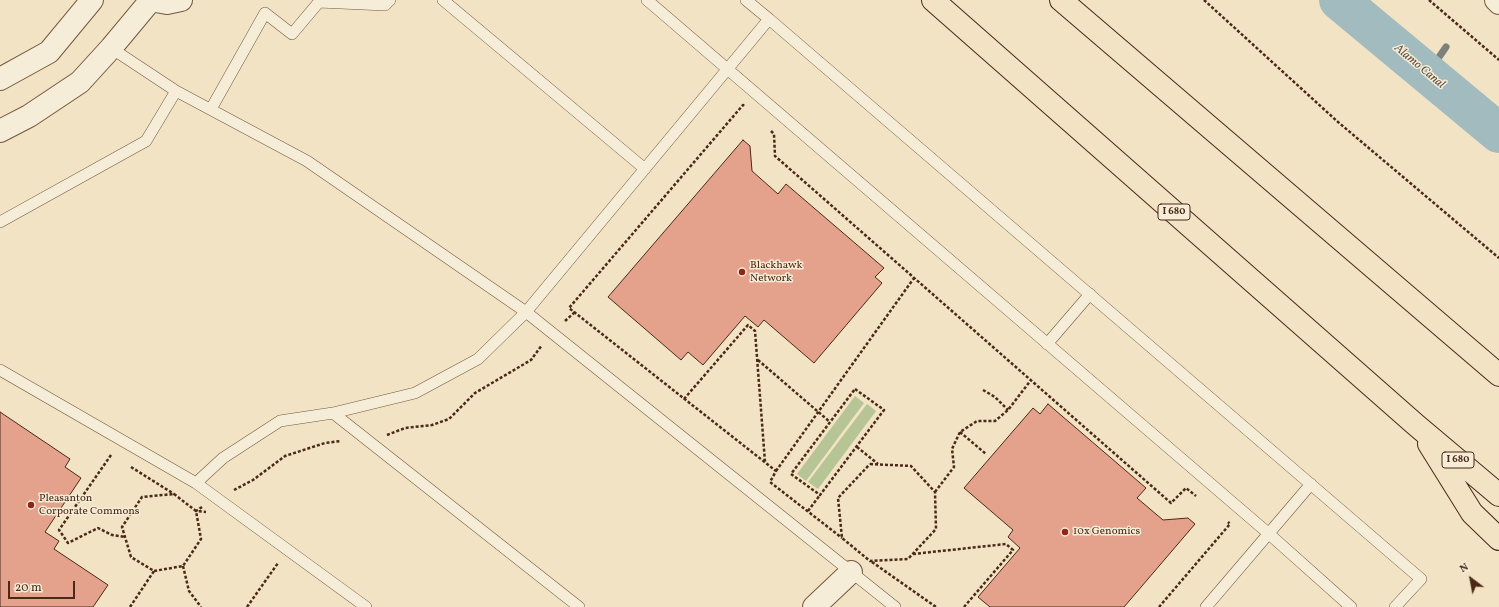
<!DOCTYPE html>
<html>
<head>
<meta charset="utf-8">
<style>
	body { margin:0 }
	#map { position:relative; width:1499px; height:607px; overflow:hidden; background:#f1e3c3; font-family:Vollkorn,serif }
	canvas { display:block }
	.north { position:absolute; left:1451px; top:559px; width:40px; height:40px; -webkit-text-stroke:3px #f6edd8; paint-order:stroke; rotate:328deg; font-size:11px; font-weight:700; line-height:16px; text-align:center; color:#4a2916 }
	.north::after { content:''; display:block; margin:auto; width:14px; height:18px; background:#4a2916; clip-path:polygon(50% 0,100% 100%,50% 72%,0 100%) }
	.scale { position:absolute; left:8px; top:581px; width:67px; height:18px; box-sizing:border-box; border:2px solid #4a2916; border-top:0; padding-left:5px; font-size:12px; line-height:14px; white-space:nowrap; color:#4a2916; -webkit-text-stroke:3px #f6edd8; paint-order:stroke }
</style>
</head>
<body>
<div id="map">
<canvas width="1499" height="607"></canvas>
<div class="north">N</div>
<div class="scale">20 m</div>
</div>
<script>
const c = document.querySelector('canvas').getContext('2d');
c.lineJoin = 'round';
function fillPath(path, color) {
  c.fillStyle = color;
  c.fill(path, 'evenodd');
}
function toPath(rows) {
  const path = new Path2D();
  for (const r of rows) {
    path.moveTo(r[0], r[1]);
    for (let i = 2; i < r.length; i += 2) path.lineTo(r[i], r[i + 1]);
  }
  return path;
}
function stroke(path, color, width, dash) {
  c.strokeStyle = color;
  c.lineWidth = width;
  c.lineCap = dash ? 'butt' : 'round';
  c.setLineDash(dash || []);
  c.stroke(path);
}
function label(font, color, halo, rows, align = 'center') {
  c.font = font + ' Vollkorn,serif';
  c.lineWidth = 3;
  c.setLineDash([]);
  c.textBaseline = 'middle';
  c.strokeStyle = halo;
  c.fillStyle = color;
  for (const [text, x, y, turn = 0] of rows) {
    c.save();
    c.translate(x, y);
    c.rotate((+turn || 0) * Math.PI / 180);
    c.textAlign = isNaN(turn) ? turn : align;
    if (halo) c.strokeText(text, 0, 0);
    c.fillText(text, 0, 0);
    c.restore();
  }
}
const green = toPath([
	[855,396,864,403,806,481,797,474],
	[867,404,876,411,818,489,808,482]
]);
const stream = toPath([
	[1428,73,1446,47]
]);
const river = toPath([
	[1339,0,1499,133]
]);
const building = toPath([
	[743,140,750,146,752,171,778,194,786,184,884,268,875,277,882,283,814,363,764,320,758,327,745,316,703,365,688,352,681,360,608,297,743,140],
	[1048,404,1146,488,1137,498,1163,520,1188,518,1195,524,1124,607,990,607,978,597,1020,548,1008,537,1013,530,964,488,1033,408,1040,414,1048,404],
	[0,412,70,459,65,467,81,478,45,532,59,541,54,549,108,585,93,607,0,607,0,412]
]);
const path = toPath([
	[1204,0,1338,122,1499,258],
	[1429,0,1499,60],
	[744,106,743,105,569,308,776,471,770,482,842,538],
	[771,131,774,134,775,156,1171,503,1186,488,1196,496],
	[565,321,575,312],
	[758,360,830,422],
	[855,389,884,410,820,495,791,474,855,389],
	[983,390,995,397,1008,410],
	[684,399,748,325,755,331,765,462],
	[960,432,986,454],
	[387,435,405,428,432,425,449,419,475,393,531,360,542,345],
	[857,447,878,464],
	[111,455,59,530,68,543,98,528,112,535,125,537],
	[870,464,911,466,935,492,936,529,908,559,870,561,842,538,838,498,870,464],
	[131,467,174,494],
	[776,471,914,278],
	[234,490,253,480,285,456,325,443,341,441],
	[935,492,954,467,952,449,960,432,977,421,995,421,1008,410,1031,380],
	[174,494,196,511,201,539,183,566,154,571,131,557,122,527,142,497,174,494],
	[202,507,196,511,206,512],
	[808,511,820,495],
	[913,554,1006,544,1013,550,964,607],
	[872,562,936,607],
	[183,566,189,591,201,607],
	[130,607,154,571],
	[247,607,278,563],
	[1159,607,1230,524,1228,522]
]);
const service = toPath([
	[443,0,645,169],
	[647,0,1268,533,1351,607],
	[746,0,769,19],
	[111,48,176,91,307,161,526,312,895,607],
	[211,109,265,13,292,34,319,2,385,5,390,0],
	[0,222,146,141,176,91],
	[1047,344,1090,294],
	[0,370,196,483],
	[333,413,579,607],
	[366,607,196,483,223,458,280,421,333,413,415,393,478,359,526,312,769,19,1421,579,1395,607],
	[1206,607,1311,484]
]);
const minor = toPath([
	[150,0,167,3,181,0],
	[0,79,49,52,92,0],
	[0,131,29,116,80,82,111,48,151,0],
	[814,607,851,572]
]);
const tertiary = toPath([
	[1496,0,1499,3]
]);
const motorway = toPath([
	[933,0,1416,425,1499,495],
	[1061,0,1499,375],
	[1429,444,1472,513,1499,539]
]);
const markers = [
	[742,272,4,"#8f2418"],
	[31,505,4,"#8f2418"],
	[1065,532,4,"#8f2418"]
];
const shields = [
	[1174,212,32],
	[1458,460,32]
];
const shieldNames = [
	["I 680",1174,212],
	["I 680",1458,460]
];
const poiNames = [
	["Blackhawk",750,266],
	["Network",750,279],
	["Pleasanton",39,499],
	["Corporate Commons",39,512],
	["10x Genomics",1073,532]
];
const waterNames = [
	["Alamo Canal",1419,67,40]
];
fillPath(green, '#b7c496');
stroke(stream, '#7e817b', 7);
stroke(river, '#a1bbbf', 40);
fillPath(building, '#e4a18c');
stroke(building, '#4a2916', 1);
stroke(service, '#745841', 12);
stroke(minor, '#745841', 24);
stroke(tertiary, '#745841', 24);
stroke(motorway, '#4a2916', 24);
stroke(path, '#4a2916', 2.5, [3, 2]);
stroke(service, '#f6edd8', 11);
stroke(minor, '#f6edd8', 22);
stroke(tertiary, '#f6edd8', 22);
stroke(motorway, '#f1e3c3', 22);
for (const [x, y, r, color] of markers) {
  const dot = new Path2D();
  dot.arc(x, y, r, 0, 2 * Math.PI);
  c.fillStyle = color;
  c.fill(dot);
  stroke(dot, '#f6edd8', 1.5);
}
for (const [x, y, w] of shields) {
  const box = new Path2D();
  box.roundRect(x - w / 2, y - 8, w, 16, 3);
  c.fillStyle = '#f6edd8';
  c.fill(box);
  stroke(box, '#4a2916', 1);
}
label('bold 10px', '#4a2916', null, shieldNames);
label('11px', '#4a2916', '#f6edd8', poiNames, 'left');
label('italic 12px', '#604e40', '#f6edd8', waterNames);
</script>
</body>
</html>
